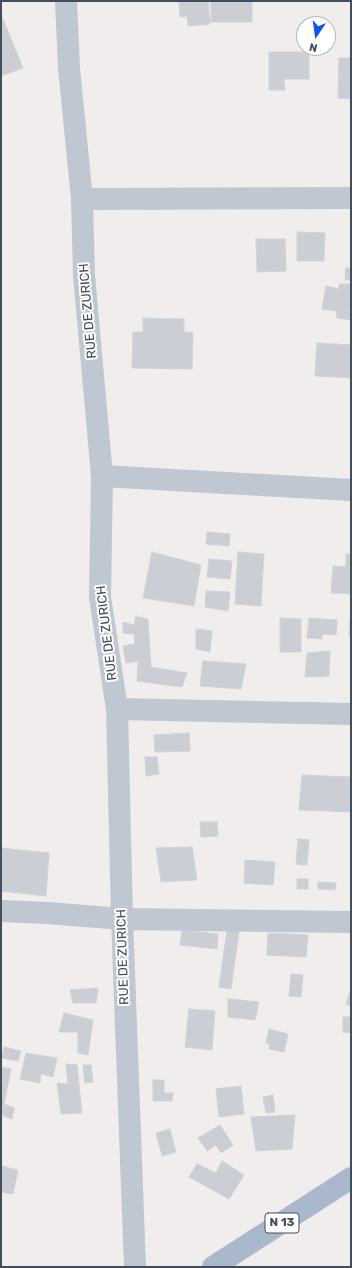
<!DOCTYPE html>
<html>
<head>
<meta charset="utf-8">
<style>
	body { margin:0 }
	#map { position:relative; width:352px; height:1268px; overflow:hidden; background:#f0edec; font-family:Rubik,sans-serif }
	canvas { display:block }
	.frame { position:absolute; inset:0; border:2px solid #444e5b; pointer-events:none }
	.north { position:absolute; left:296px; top:16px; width:40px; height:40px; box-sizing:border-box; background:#fff; border:1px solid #b4b8bd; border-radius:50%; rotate:193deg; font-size:11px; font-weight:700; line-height:16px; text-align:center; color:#444e5b }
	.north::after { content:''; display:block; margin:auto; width:14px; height:18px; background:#0e55e8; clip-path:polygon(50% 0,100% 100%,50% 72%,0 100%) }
</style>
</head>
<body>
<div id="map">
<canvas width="352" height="1268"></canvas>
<div class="frame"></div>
<div class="north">N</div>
</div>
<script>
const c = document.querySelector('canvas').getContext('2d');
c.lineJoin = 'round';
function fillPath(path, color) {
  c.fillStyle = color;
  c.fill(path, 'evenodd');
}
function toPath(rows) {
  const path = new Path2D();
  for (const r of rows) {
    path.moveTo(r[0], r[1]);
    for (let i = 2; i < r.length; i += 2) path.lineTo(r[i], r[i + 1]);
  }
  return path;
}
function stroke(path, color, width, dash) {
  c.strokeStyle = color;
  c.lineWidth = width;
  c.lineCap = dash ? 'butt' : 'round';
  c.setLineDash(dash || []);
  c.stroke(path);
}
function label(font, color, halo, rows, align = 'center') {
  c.font = font + ' Rubik,sans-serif';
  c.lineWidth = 4;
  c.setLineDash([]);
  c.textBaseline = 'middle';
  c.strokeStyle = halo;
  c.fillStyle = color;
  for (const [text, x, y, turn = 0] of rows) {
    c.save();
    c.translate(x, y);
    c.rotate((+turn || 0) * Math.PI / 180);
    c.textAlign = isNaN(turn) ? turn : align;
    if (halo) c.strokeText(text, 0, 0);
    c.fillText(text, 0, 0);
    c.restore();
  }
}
const building = toPath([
	[179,1,208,1,210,24,188,26,187,16,180,17,179,1],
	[211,1,252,1,252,22,211,22,211,1],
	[2,17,23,68,1,76,1,18,2,17],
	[269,52,309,52,309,79,284,79,285,90,269,90,269,52],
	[339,58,351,58,351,99,338,98,339,58],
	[297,232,325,233,324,261,297,261,297,232],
	[256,239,285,239,286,271,257,272,256,239],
	[346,268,351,268,351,280,345,280,346,268],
	[340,284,351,284,351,312,336,311,322,309,326,286,338,289,340,284],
	[336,311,351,312,351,320,337,318,336,311],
	[143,318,184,319,184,332,193,333,192,369,132,368,133,332,143,332,143,318],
	[317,343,351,345,351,378,315,376,317,343],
	[207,532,230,534,229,546,206,544,207,532],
	[152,552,201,565,194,606,143,598,152,552],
	[238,552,264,554,261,606,235,604,238,552],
	[346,554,351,554,351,594,331,593,333,566,346,567,346,554],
	[209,559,232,561,230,579,207,577,209,559],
	[206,591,230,592,228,611,205,607,206,591],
	[136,616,148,619,151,667,187,673,182,687,137,681,138,661,126,663,123,646,135,644,134,634,123,633,123,622,134,625,136,616],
	[280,618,301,619,301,652,280,652,280,618],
	[309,618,337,620,336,635,322,634,322,639,307,638,309,618],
	[350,619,351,619,351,637,349,636,350,619],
	[196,629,212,631,210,652,196,649,196,629],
	[330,651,329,676,305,677,307,653,330,651],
	[203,661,246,664,241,689,200,686,203,661],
	[189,733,190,751,155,752,154,735,189,733],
	[145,757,157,757,159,774,146,776,145,757],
	[302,775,351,777,351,812,299,810,302,775],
	[200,822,217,822,218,836,201,837,200,822],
	[298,839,309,840,307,865,296,864,298,839],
	[192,847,197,880,161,882,156,848,192,847],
	[1,848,49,853,46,896,1,891,1,848],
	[245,860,275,862,273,885,244,883,245,860],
	[297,879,308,879,308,889,297,889,297,879],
	[318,882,336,883,335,890,318,889,318,882],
	[182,930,218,934,217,949,180,945,182,930],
	[227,930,239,932,231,989,219,987,227,930],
	[268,933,308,935,306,957,267,955,268,933],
	[291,974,303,975,301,997,289,996,291,974],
	[98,988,96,1003,73,1003,70,990,98,988],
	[351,988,351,1006,346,1004,351,988],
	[228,999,259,1002,255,1020,228,1017,228,999],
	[189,1009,215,1011,212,1050,185,1047,189,1009],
	[64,1013,93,1020,88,1055,78,1053,78,1032,59,1032,64,1013],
	[343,1017,351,1017,351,1033,343,1032,343,1017],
	[269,1029,288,1034,284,1052,269,1049,270,1044,266,1043,269,1029],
	[4,1047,21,1051,18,1061,2,1058,4,1047],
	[26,1053,57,1058,53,1077,41,1074,40,1083,20,1079,26,1053],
	[66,1064,77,1065,82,1113,61,1114,57,1083,68,1084,66,1064],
	[83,1065,91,1065,93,1082,85,1083,83,1065],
	[1,1067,11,1069,4,1104,14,1108,12,1119,1,1115,1,1067],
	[153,1080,164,1080,164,1093,173,1093,172,1101,153,1101,153,1080],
	[241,1086,244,1114,219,1117,216,1089,241,1086],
	[273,1095,275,1112,266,1113,263,1097,273,1095],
	[295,1115,292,1149,256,1151,251,1117,295,1115],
	[220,1125,233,1145,221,1153,216,1145,207,1151,198,1138,220,1125],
	[170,1129,176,1152,162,1156,156,1133,170,1129],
	[222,1161,244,1175,229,1199,189,1177,197,1164,216,1173,222,1161],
	[1,1166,18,1170,13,1194,1,1192,1,1166]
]);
const street = toPath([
	[66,1,69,68,82,199,84,275,102,476,100,597,117,709,122,919,135,1267],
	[82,199,351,198],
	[102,476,351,490],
	[117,709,351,714],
	[1,911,48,913,122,919,351,922]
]);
const primary = toPath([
	[213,1267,351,1178]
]);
const shields = [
	[282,1223,34]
];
const shieldNames = [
	["N 13",282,1223]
];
const streetNames = [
	["RUE DE ZURICH",88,311,-95],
	["RUE DE ZURICH",107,633,-97],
	["RUE DE ZURICH",123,957,-92]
];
fillPath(building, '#cbced5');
stroke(building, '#d0d2d9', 1);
stroke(street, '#bfc7d3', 22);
stroke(primary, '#aab8ce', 22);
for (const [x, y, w] of shields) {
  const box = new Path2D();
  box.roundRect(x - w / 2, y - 10, w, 20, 3);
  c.fillStyle = '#fff';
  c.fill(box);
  stroke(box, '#444e5b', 1);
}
label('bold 12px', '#444e5b', null, shieldNames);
label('13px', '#444e5b', '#fff', streetNames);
</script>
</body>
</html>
